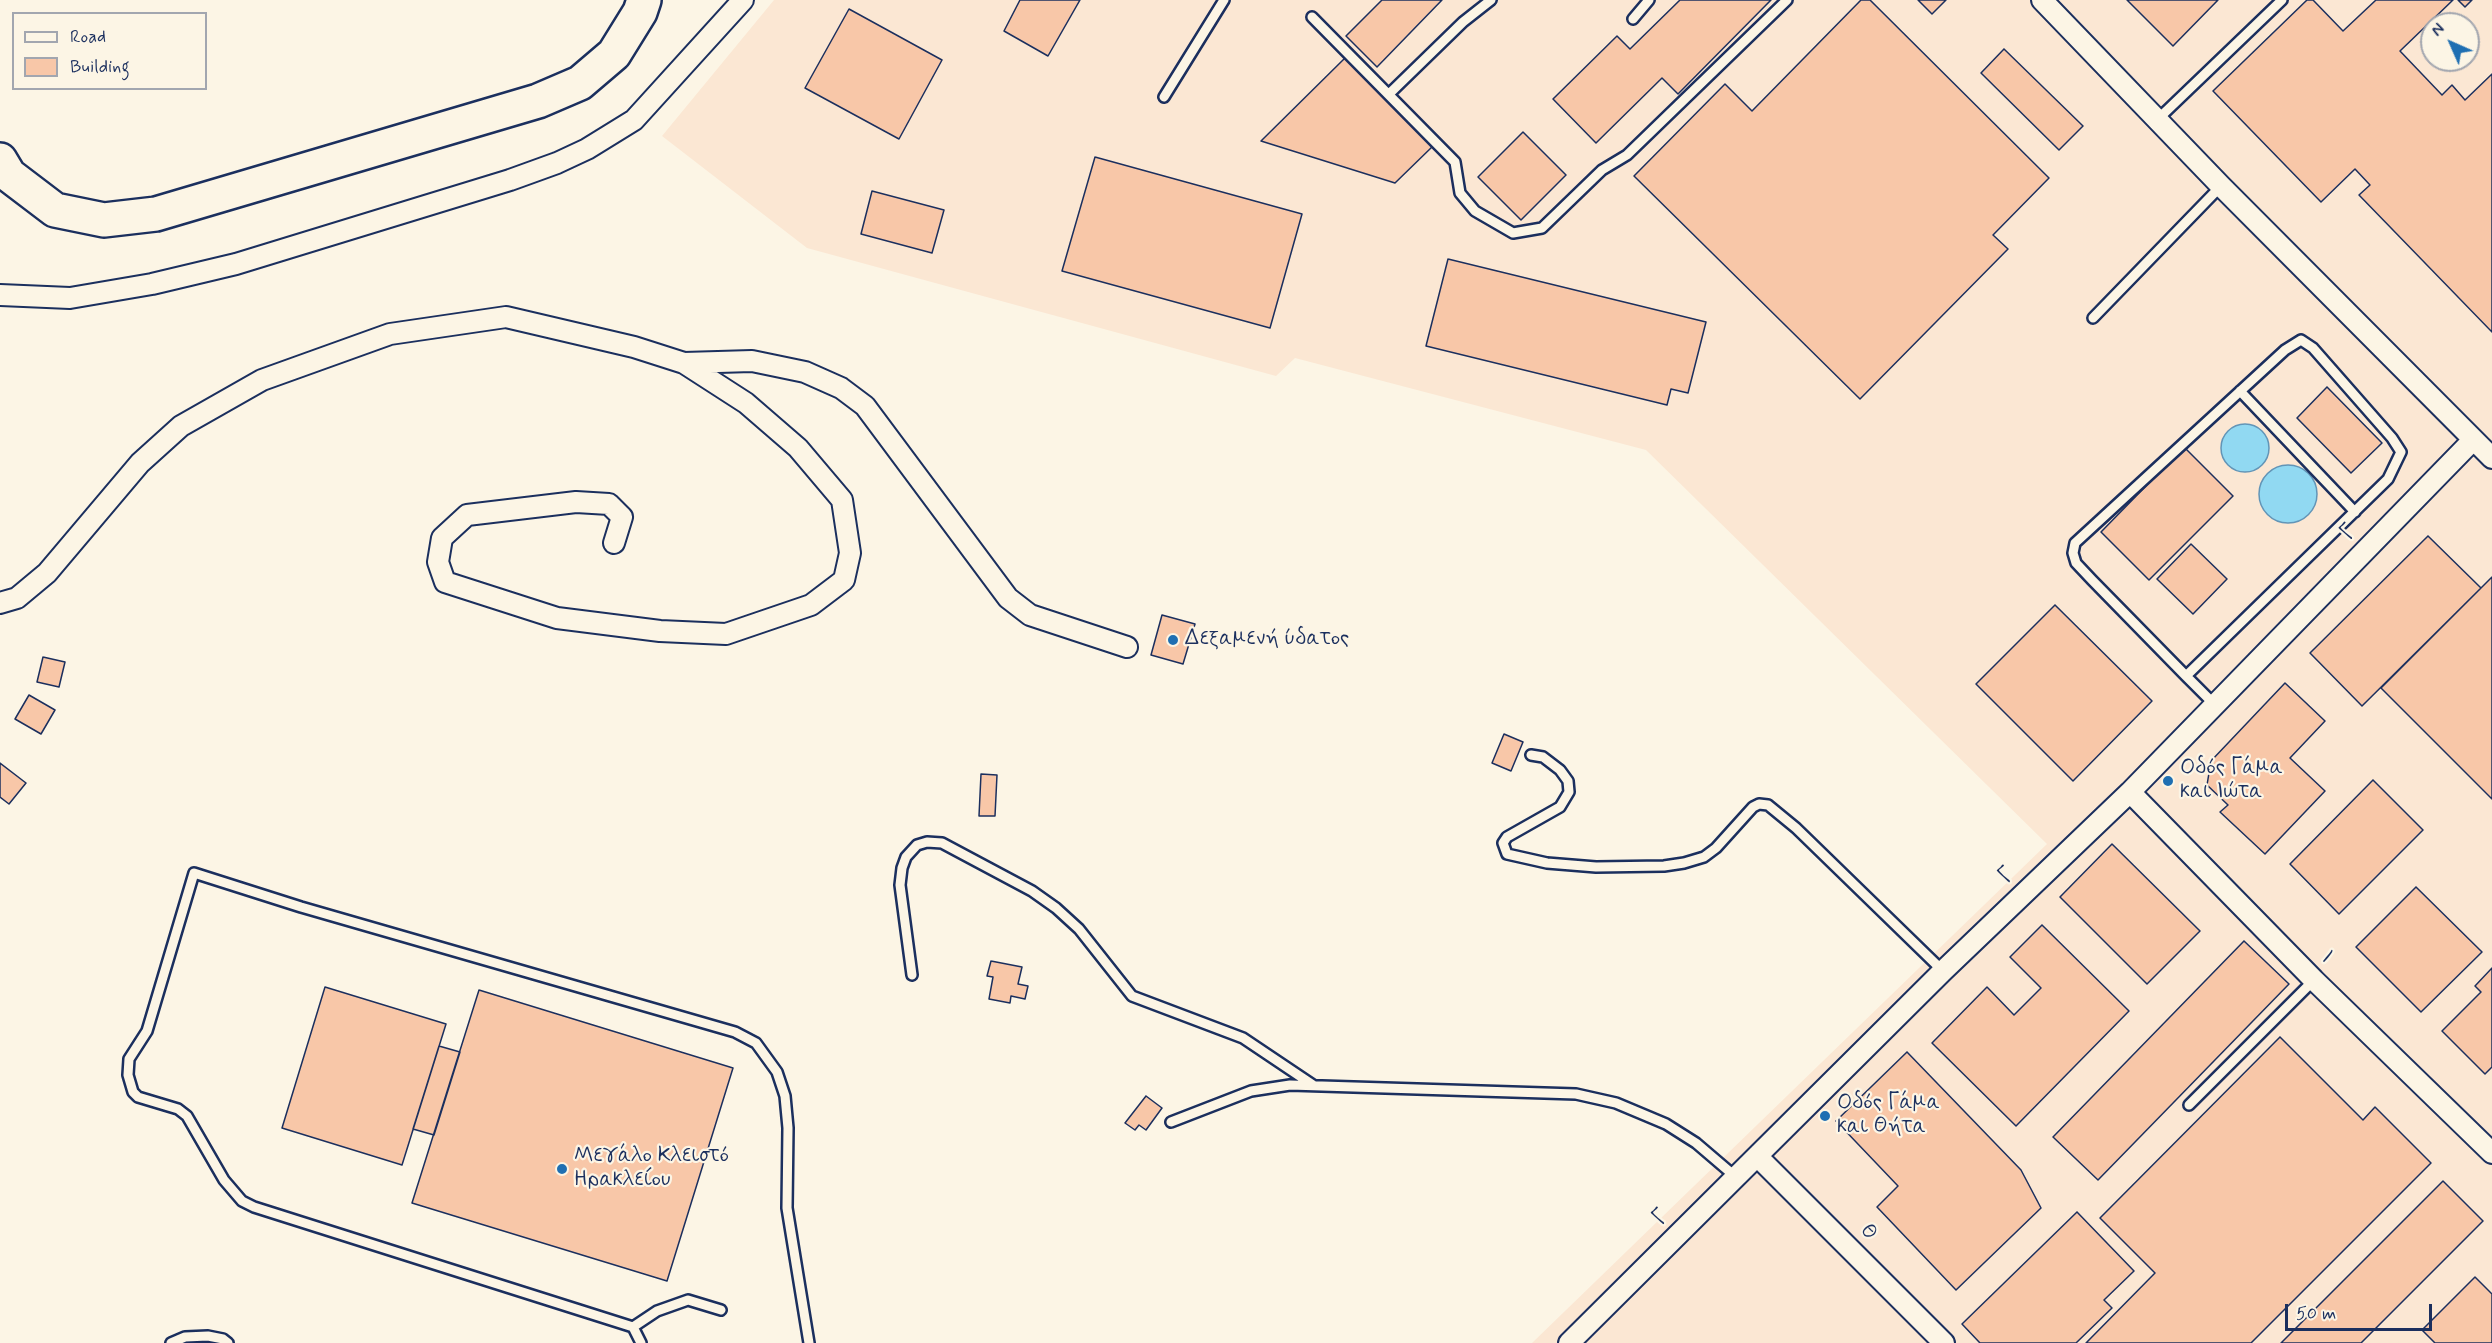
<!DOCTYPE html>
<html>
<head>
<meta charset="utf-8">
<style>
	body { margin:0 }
	#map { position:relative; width:2492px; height:1343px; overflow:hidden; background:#fcf5e5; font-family:Mynerve,sans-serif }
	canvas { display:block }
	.legend { position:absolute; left:12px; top:12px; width:195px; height:78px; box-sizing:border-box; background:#fcf5e5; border:2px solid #a2a6af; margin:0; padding:8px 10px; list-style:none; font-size:18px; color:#1b2f5e }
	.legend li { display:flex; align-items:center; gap:12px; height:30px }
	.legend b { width:30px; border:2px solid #a2a6af }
	.north { position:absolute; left:2420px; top:12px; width:60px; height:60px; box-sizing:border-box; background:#fcf5e5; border:2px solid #a2a6af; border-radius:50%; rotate:315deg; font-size:16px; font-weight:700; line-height:24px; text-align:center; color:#1b2f5e }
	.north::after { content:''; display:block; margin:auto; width:21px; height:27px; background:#1f6fb2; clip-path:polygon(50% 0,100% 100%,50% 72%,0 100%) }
	.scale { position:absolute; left:2285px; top:1304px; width:147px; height:27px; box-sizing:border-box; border:3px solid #1b2f5e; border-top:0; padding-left:8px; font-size:18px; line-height:21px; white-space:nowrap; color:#1b2f5e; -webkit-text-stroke:4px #fcf5e5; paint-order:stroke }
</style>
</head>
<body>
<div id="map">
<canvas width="2492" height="1343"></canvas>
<ul class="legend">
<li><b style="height:8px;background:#fcf5e5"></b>Road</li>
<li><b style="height:16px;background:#f8c7a8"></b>Building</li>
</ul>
<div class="north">N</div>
<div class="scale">50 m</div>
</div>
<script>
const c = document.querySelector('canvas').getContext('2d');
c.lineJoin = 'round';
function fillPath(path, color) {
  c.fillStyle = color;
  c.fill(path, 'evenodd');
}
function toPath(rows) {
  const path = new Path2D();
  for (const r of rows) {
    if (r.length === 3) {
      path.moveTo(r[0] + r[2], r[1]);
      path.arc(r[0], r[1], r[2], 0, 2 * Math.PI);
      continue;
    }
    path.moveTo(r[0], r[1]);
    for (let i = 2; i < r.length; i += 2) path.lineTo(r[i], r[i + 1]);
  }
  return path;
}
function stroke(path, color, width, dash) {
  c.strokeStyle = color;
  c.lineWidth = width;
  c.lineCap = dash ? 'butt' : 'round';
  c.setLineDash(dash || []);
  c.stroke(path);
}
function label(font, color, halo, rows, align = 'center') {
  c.font = font + ' Mynerve,sans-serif';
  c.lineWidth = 4.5;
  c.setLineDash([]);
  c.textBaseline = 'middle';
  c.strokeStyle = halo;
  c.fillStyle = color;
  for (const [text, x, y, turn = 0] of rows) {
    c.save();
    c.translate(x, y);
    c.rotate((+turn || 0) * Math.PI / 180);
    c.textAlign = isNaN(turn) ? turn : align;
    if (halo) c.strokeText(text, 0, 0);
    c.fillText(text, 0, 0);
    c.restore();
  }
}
const built = toPath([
	[774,0,2492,0,2492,1343,1532,1343,2047,844,1646,450,1295,358,1276,376,807,248,662,136],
	[2432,24,2468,24,2468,60,2432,60]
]);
const water = toPath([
	[2245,448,24],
	[2288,494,29]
]);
const building = toPath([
	[1020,0,1080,0,1048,56,1004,31,1020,0],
	[1382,0,1442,0,1377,67,1346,36,1382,0],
	[1680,0,1771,0,1678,94,1662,78,1596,143,1553,99,1617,36,1630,49,1680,0],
	[1861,0,1870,0,2049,178,1993,235,2008,249,1860,399,1634,176,1725,84,1752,111,1861,0],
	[1918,0,1946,0,1932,14,1918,0],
	[2127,0,2218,0,2173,46,2127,0],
	[2307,0,2313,0,2343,31,2376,0,2453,0,2400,51,2442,95,2452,85,2465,100,2492,74,2492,332,2359,195,2370,185,2355,169,2321,202,2213,91,2307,0],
	[2458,0,2472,0,2465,7,2458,0],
	[849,9,942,60,899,139,805,88,849,9],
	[2004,49,2083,126,2059,150,1981,73,2004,49],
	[1345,58,1433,146,1395,183,1261,141,1345,58],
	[1523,132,1566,175,1521,220,1478,177,1523,132],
	[1095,157,1302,214,1270,328,1062,271,1095,157],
	[872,191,944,210,932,253,861,234,872,191],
	[1448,259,1706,322,1688,393,1671,389,1667,405,1426,346,1448,259],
	[2327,387,2382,443,2351,473,2297,418,2327,387],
	[2184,447,2233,496,2149,580,2101,532,2184,447],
	[2428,536,2481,588,2362,706,2310,653,2428,536],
	[2191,544,2227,579,2193,614,2157,579,2191,544],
	[2492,577,2492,799,2381,688,2492,577],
	[2055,605,2152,701,2073,781,1976,684,2055,605],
	[1162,615,1195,624,1183,664,1151,655,1162,615],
	[43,657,65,662,59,687,37,682,43,657],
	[2285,683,2325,721,2290,758,2325,791,2265,854,2220,812,2228,805,2207,785,2211,761,2285,683],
	[29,695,55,710,41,734,15,719,29,695],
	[1504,734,1523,742,1511,771,1492,763,1504,734],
	[0,763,26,783,9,804,0,797,0,763],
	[981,774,997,775,995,816,979,816,981,774],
	[2373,780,2423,830,2339,914,2290,864,2373,780],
	[2112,844,2200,931,2147,984,2060,897,2112,844],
	[2416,887,2482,952,2421,1012,2356,947,2416,887],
	[2042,925,2129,1011,2016,1126,1932,1043,1987,987,2014,1015,2041,988,2010,957,2042,925],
	[2244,941,2289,984,2098,1180,2053,1137,2244,941],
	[991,961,1022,967,1018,984,1028,986,1025,999,1011,996,1010,1003,989,999,993,977,987,976,991,961],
	[2492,968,2492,1067,2485,1074,2442,1031,2481,992,2475,986,2492,968],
	[325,987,446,1024,402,1165,282,1128,325,987],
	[479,990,733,1068,667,1281,412,1203,479,990],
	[2280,1037,2363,1120,2375,1107,2431,1163,2251,1343,2086,1343,2155,1273,2100,1218,2280,1037],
	[439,1046,460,1052,434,1135,413,1129,439,1046],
	[1907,1052,2021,1170,2041,1208,1956,1290,1877,1207,1898,1186,1836,1121,1907,1052],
	[1146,1096,1162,1108,1146,1130,1139,1125,1135,1130,1125,1123,1146,1096],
	[2443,1181,2483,1221,2361,1343,2281,1343,2443,1181],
	[2077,1212,2134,1271,2104,1300,2112,1308,2076,1343,1980,1343,1962,1324,2077,1212],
	[2475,1277,2492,1294,2492,1343,2435,1343,2422,1330,2475,1277]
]);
const service = toPath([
	[1312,17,1455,162,1460,193,1475,211,1513,233,1542,228,1602,170,1627,155,1787,0],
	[1633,19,1649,0],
	[1389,94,1463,22,1491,0],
	[1164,97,1224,0],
	[2157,120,2282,0],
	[2093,318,2221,186],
	[2240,391,2355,512],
	[2186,676,2388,479,2401,452,2392,438,2313,348,2301,340,2285,350,2075,543,2073,553,2076,563,2092,580,2186,676,2215,705],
	[1531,755,1543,757,1560,770,1568,781,1569,792,1560,807,1507,837,1503,843,1507,854,1547,863,1596,867,1664,866,1684,863,1704,857,1716,848,1753,807,1759,804,1768,805,1796,828,1943,971],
	[912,975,900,885,902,868,906,857,917,845,927,842,942,843,1032,891,1056,908,1079,929,1132,996,1243,1038,1313,1085],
	[2189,1105,2314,980],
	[1171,1122,1251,1091,1290,1085,1576,1094,1616,1103,1666,1124,1696,1143,1737,1178],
	[633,1327,657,1311,688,1300,721,1310],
	[171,1343,185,1337,208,1336,223,1339,228,1343],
	[641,1343,633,1327,254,1207,242,1201,224,1180,187,1116,178,1109,138,1097,133,1092,128,1075,129,1059,147,1031,194,873,301,907,735,1032,756,1043,777,1072,785,1096,788,1128,787,1208,809,1343]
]);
const minor = toPath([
	[2042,0,2221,186,2492,458],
	[0,295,70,298,152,284,236,264,510,180,557,163,587,149,634,120,743,0],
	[684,363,752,361,805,372,841,388,865,406,1008,598,1030,615,1127,647],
	[0,603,17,598,47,573,140,463,181,426,262,380,390,334,506,317,634,347,684,363,746,403,798,448,842,500,850,553,844,580,811,605,726,634,660,631,557,618,445,582,438,562,442,538,467,515,576,502,609,504,622,517,614,543],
	[2130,792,2314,980,2492,1153],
	[1758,1157,1944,1343],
	[1569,1343,1943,971,2130,792,2473,440]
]);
const motorway = toPath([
	[0,160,9,175,55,210,104,220,156,214,538,101,580,83,614,54,640,12,644,0]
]);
const markers = [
	[1173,640,6,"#1f6fb2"],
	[2168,781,6,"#1f6fb2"],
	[1825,1116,6,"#1f6fb2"],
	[562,1169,6,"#1f6fb2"]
];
const streetNames = [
	["Γ",2349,533,-46],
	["Γ",2007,876,-44],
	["Ι",2326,958,45],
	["Γ",1661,1218,-45],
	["Θ",1868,1233,45]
];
const poiNames = [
	["Δεξαμενή ύδατος",1185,640],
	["Οδός Γάμα",2180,769],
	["και Ιώτα",2180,793],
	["Οδός Γάμα",1837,1104],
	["και Θήτα",1837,1128],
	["Μεγάλο Κλειστό",574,1157],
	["Ηρακλείου",574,1181]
];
fillPath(built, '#fbe7d3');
fillPath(water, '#91d9f2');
stroke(water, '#6295b7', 1.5);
fillPath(building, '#f8c7a8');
stroke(building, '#1b2f5e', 1.5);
stroke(service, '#1b2f5e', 14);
stroke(minor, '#1b2f5e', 24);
stroke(motorway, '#1b2f5e', 38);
stroke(service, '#fcf5e5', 9);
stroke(minor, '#fcf5e5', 20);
stroke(motorway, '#fcf5e5', 33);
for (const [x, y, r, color] of markers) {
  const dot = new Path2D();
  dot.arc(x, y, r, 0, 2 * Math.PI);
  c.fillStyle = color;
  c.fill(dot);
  stroke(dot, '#fcf5e5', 2);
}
label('21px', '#1b2f5e', '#fcf5e5', streetNames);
label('21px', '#1b2f5e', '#fcf5e5', poiNames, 'left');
</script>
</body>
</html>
